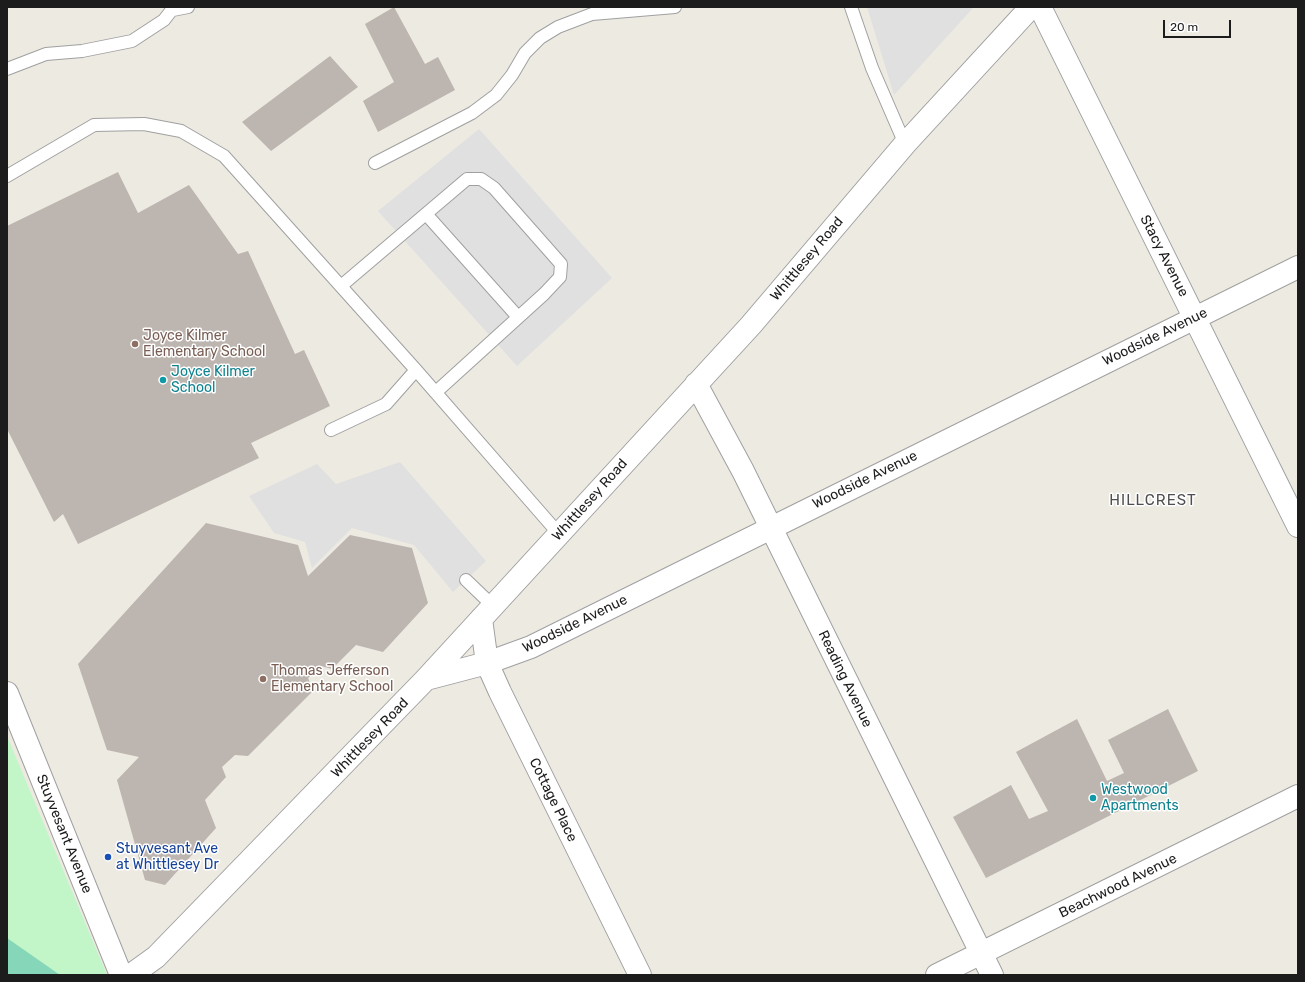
<!DOCTYPE html>
<html>
<head>
<meta charset="utf-8">
<style>
	body { margin:0 }
	#map { position:relative; width:1305px; height:982px; overflow:hidden; background:#edeae2; font-family:Rubik,sans-serif }
	canvas { display:block }
	.frame { position:absolute; inset:0; border:8px solid #1c1c1c; pointer-events:none }
	.scale { position:absolute; left:1163px; top:20px; width:68px; height:18px; box-sizing:border-box; border:2px solid #1c1c1c; border-top:0; padding-left:5px; font-size:12px; line-height:14px; white-space:nowrap; color:#1c1c1c; -webkit-text-stroke:3px #fff; paint-order:stroke }
</style>
</head>
<body>
<div id="map">
<canvas width="1305" height="982"></canvas>
<div class="frame"></div>
<div class="scale">20 m</div>
</div>
<script>
const c = document.querySelector('canvas').getContext('2d');
c.lineJoin = 'round';
function fillPath(path, color) {
  c.fillStyle = color;
  c.fill(path, 'evenodd');
}
function toPath(rows) {
  const path = new Path2D();
  for (const r of rows) {
    path.moveTo(r[0], r[1]);
    for (let i = 2; i < r.length; i += 2) path.lineTo(r[i], r[i + 1]);
  }
  return path;
}
function stroke(path, color, width, dash) {
  c.strokeStyle = color;
  c.lineWidth = width;
  c.lineCap = dash ? 'butt' : 'round';
  c.setLineDash(dash || []);
  c.stroke(path);
}
function label(font, color, halo, rows, align = 'center') {
  c.font = font + ' Rubik,sans-serif';
  c.lineWidth = 3;
  c.setLineDash([]);
  c.textBaseline = 'middle';
  c.strokeStyle = halo;
  c.fillStyle = color;
  for (const [text, x, y, turn = 0] of rows) {
    c.save();
    c.translate(x, y);
    c.rotate((+turn || 0) * Math.PI / 180);
    c.textAlign = isNaN(turn) ? turn : align;
    if (halo) c.strokeText(text, 0, 0);
    c.fillText(text, 0, 0);
    c.restore();
  }
}
const park = toPath([
	[7,736,107,975,7,975]
]);
const pitch = toPath([
	[7,938,60,975,7,975]
]);
const parking = toPath([
	[867,7,974,7,894,95],
	[479,129,612,278,517,366,378,211],
	[400,462,486,561,453,592,414,545,352,528,312,568,305,542,274,533,249,496,317,464,336,484]
]);
const building = toPath([
	[394,7,425,64,438,57,455,90,378,132,363,101,394,82,365,24],
	[330,56,358,87,271,151,242,122],
	[118,172,138,213,189,185,238,254,248,251,295,354,304,350,330,406,251,443,259,458,78,544,63,514,54,522,7,429,7,226],
	[206,523,298,545,308,576,350,535,412,548,428,603,383,652,356,645,332,669,321,666,308,678,313,691,248,756,235,755,222,767,226,777,205,800,216,828,165,885,145,880,117,780,139,757,107,750,78,664],
	[1168,709,1198,771,986,878,953,817,1011,785,1029,819,1048,811,1016,752,1077,719,1107,781,1124,773,1108,740]
]);
const service = toPath([
	[851,7,872,68,905,144],
	[173,10,188,7],
	[7,69,46,54,82,51,132,41,164,20,174,7],
	[375,163,472,113,496,95,512,75,525,53,540,38,558,27,592,14,675,7],
	[7,176,94,125,144,124,181,131,224,156,416,370,559,534],
	[426,214,518,317],
	[341,286,467,179,481,179,494,188,561,264,560,277,544,294,436,392],
	[331,430,386,404,416,370],
	[466,580,493,606]
]);
const minor = toPath([
	[1040,7,1298,526],
	[696,384,743,471,992,975],
	[481,619,487,663,500,692,640,975],
	[426,679,487,663,531,647,1298,267],
	[7,693,121,975],
	[131,975,156,957,426,679,751,325,905,144,1031,7],
	[937,975,1298,796]
]);
const markers = [
	[135,344,4,"#8d6e63"],
	[163,380,4,"#0f9aa8"],
	[263,679,4,"#8d6e63"],
	[1093,798,4,"#0f9aa8"],
	[108,857,4,"#1a4fb4"]
];
const streetNames = [
	["Stacy Avenue",1164,256,63],
	["Whittlesey Road",807,259,-50],
	["Woodside Avenue",1155,337,-26],
	["Woodside Avenue",865,480,-26],
	["Whittlesey Road",590,500,-48],
	["Woodside Avenue",575,624,-26],
	["Reading Avenue",845,679,64],
	["Whittlesey Road",370,738,-46],
	["Cottage Place",553,800,64],
	["Stuyvesant Avenue",64,834,68],
	["Beachwood Avenue",1118,886,-26]
];
const educationNames = [
	["Joyce Kilmer",143,336],
	["Elementary School",143,352],
	["Thomas Jefferson",271,671],
	["Elementary School",271,687]
];
const cultureNames = [
	["Joyce Kilmer",171,372],
	["School",171,388],
	["Westwood",1101,790],
	["Apartments",1101,806]
];
const transitNames = [
	["Stuyvesant Ave",116,849],
	["at Whittlesey Dr",116,865]
];
const neighbourhoodNames = [
	["HILLCREST",1153,501]
];
fillPath(park, '#c2f5c7');
fillPath(pitch, '#86d6b9');
fillPath(parking, '#e0e0e0');
fillPath(building, '#bdb5af');
stroke(service, '#a0a0a0', 14);
stroke(minor, '#a0a0a0', 24);
stroke(service, '#fff', 12);
stroke(minor, '#fff', 22);
for (const [x, y, r, color] of markers) {
  const dot = new Path2D();
  dot.arc(x, y, r, 0, 2 * Math.PI);
  c.fillStyle = color;
  c.fill(dot);
  stroke(dot, '#fff', 1.5);
}
label('14px', '#1c1c1c', '#fff', streetNames);
label('14px', '#785e54', '#fff', educationNames, 'left');
label('14px', '#0d838f', '#fff', cultureNames, 'left');
label('14px', '#164399', '#fff', transitNames, 'left');
c.letterSpacing = '1px';
label('15px', '#4f4f4f', '#fff', neighbourhoodNames);
c.letterSpacing = '0px';
</script>
</body>
</html>
